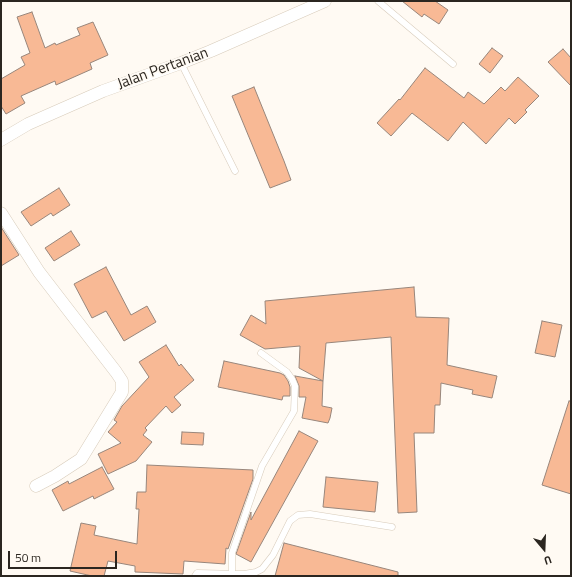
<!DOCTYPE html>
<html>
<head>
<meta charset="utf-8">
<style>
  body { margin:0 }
  #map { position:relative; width:572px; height:577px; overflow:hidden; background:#fffaf3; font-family:"Titillium Web",sans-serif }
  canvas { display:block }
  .frame { position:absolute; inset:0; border:2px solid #2b2620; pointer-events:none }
  .north { position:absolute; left:524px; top:529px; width:40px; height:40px; -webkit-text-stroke:3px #fffaf3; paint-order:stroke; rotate:161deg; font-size:11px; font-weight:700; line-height:16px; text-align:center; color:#2b2620 }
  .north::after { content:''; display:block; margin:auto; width:14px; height:18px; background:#2b2620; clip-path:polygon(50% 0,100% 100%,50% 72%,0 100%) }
  .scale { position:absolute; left:8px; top:551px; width:109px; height:18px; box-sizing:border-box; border:2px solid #2b2620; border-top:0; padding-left:5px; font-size:12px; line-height:14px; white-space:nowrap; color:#2b2620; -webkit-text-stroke:3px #fffaf3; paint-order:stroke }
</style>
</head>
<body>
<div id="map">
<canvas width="572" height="577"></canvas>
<div class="frame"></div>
<div class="north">U</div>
<div class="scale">50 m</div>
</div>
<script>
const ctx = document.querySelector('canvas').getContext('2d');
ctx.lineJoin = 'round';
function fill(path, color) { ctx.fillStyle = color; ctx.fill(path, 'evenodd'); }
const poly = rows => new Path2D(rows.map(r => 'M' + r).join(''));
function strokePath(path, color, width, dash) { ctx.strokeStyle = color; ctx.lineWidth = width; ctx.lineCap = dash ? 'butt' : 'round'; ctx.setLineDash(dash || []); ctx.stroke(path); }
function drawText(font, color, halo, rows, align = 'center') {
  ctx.font = font + ' "Titillium Web",sans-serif'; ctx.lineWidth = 3; ctx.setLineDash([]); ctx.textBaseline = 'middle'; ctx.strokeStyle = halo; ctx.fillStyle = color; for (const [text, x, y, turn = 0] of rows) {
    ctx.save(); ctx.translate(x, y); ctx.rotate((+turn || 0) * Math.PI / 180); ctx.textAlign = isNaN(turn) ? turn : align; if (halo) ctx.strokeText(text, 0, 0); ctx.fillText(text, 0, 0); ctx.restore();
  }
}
const building = poly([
  [402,1,435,1,448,10,439,24,424,14,422,17,402,1],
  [32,12,45,48,55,43,56,45,80,35,77,28,93,22,108,55,90,63,92,69,56,85,55,81,21,96,25,103,6,114,1,106,1,79,25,65,21,57,30,53,17,17,32,12],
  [492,48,503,56,490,73,479,64,492,48],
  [563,49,571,58,571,86,548,62,563,49],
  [425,68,464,98,468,92,484,104,501,87,505,91,518,77,539,96,525,110,527,112,515,124,509,118,486,144,463,122,448,141,412,113,391,136,377,123,399,99,400,100,425,68],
  [254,87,284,161,291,180,270,188,232,96,254,87],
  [59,188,70,205,53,216,51,213,31,226,21,212,59,188],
  [1,227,19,255,1,266,1,227],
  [71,231,80,245,54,261,45,248,71,231],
  [106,267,131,315,147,306,156,322,124,341,106,311,92,318,74,284,106,267],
  [414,287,416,317,449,318,447,365,497,376,492,398,472,394,473,390,441,383,440,405,435,405,434,433,414,433,417,512,398,513,391,337,326,343,323,381,299,368,300,346,265,349,240,335,251,315,266,324,265,301,414,287],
  [542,321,562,325,555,357,535,353,542,321],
  [166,345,179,366,181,364,194,380,174,397,181,405,172,413,166,406,145,428,147,430,143,435,152,442,136,461,108,474,98,454,121,443,108,432,117,422,114,420,122,406,149,377,139,362,166,345],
  [224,361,280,373,284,375,288,381,290,387,290,396,283,396,282,400,218,387,224,361],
  [295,376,323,381,322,406,332,408,330,418,328,423,302,418,306,397,299,397,299,386,295,376],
  [569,401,571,401,571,494,542,485,569,401],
  [299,431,318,441,251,562,236,554,251,512,251,520,299,431],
  [182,432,204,433,203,445,181,444,182,432],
  [147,465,253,470,253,479,228,549,226,548,225,564,184,561,183,574,135,572,135,566,108,561,104,576,92,576,70,571,81,523,96,526,94,535,137,544,139,509,136,509,137,492,146,492,147,465],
  [102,467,114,489,94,499,93,496,63,511,52,490,68,481,69,484,102,467],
  [326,477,378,482,375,512,323,507,326,477],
  [284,543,398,572,398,576,275,576,284,543]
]);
fill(building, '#f8b995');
strokePath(building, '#98867b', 1);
const lane = poly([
  [378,1,453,64],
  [181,63,235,171],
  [232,574,232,553,262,466,294,411,295,386,292,379,287,372,261,353],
  [195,576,197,573,244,574,256,572,262,569,273,555,290,521,298,515,310,514,392,527]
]);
const street = poly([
  [1,140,28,124,103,91,181,63,211,51,325,1],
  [1,213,39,272,116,372,122,381,122,392,81,459,55,476,36,486]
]);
strokePath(lane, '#d7cbba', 7);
strokePath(street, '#d7cbba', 13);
strokePath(lane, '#fff', 6);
strokePath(street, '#fff', 12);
drawText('15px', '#2b2620', '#fffaf3', [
  ["Jalan Pertanian",163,69,-20]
]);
</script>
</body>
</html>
